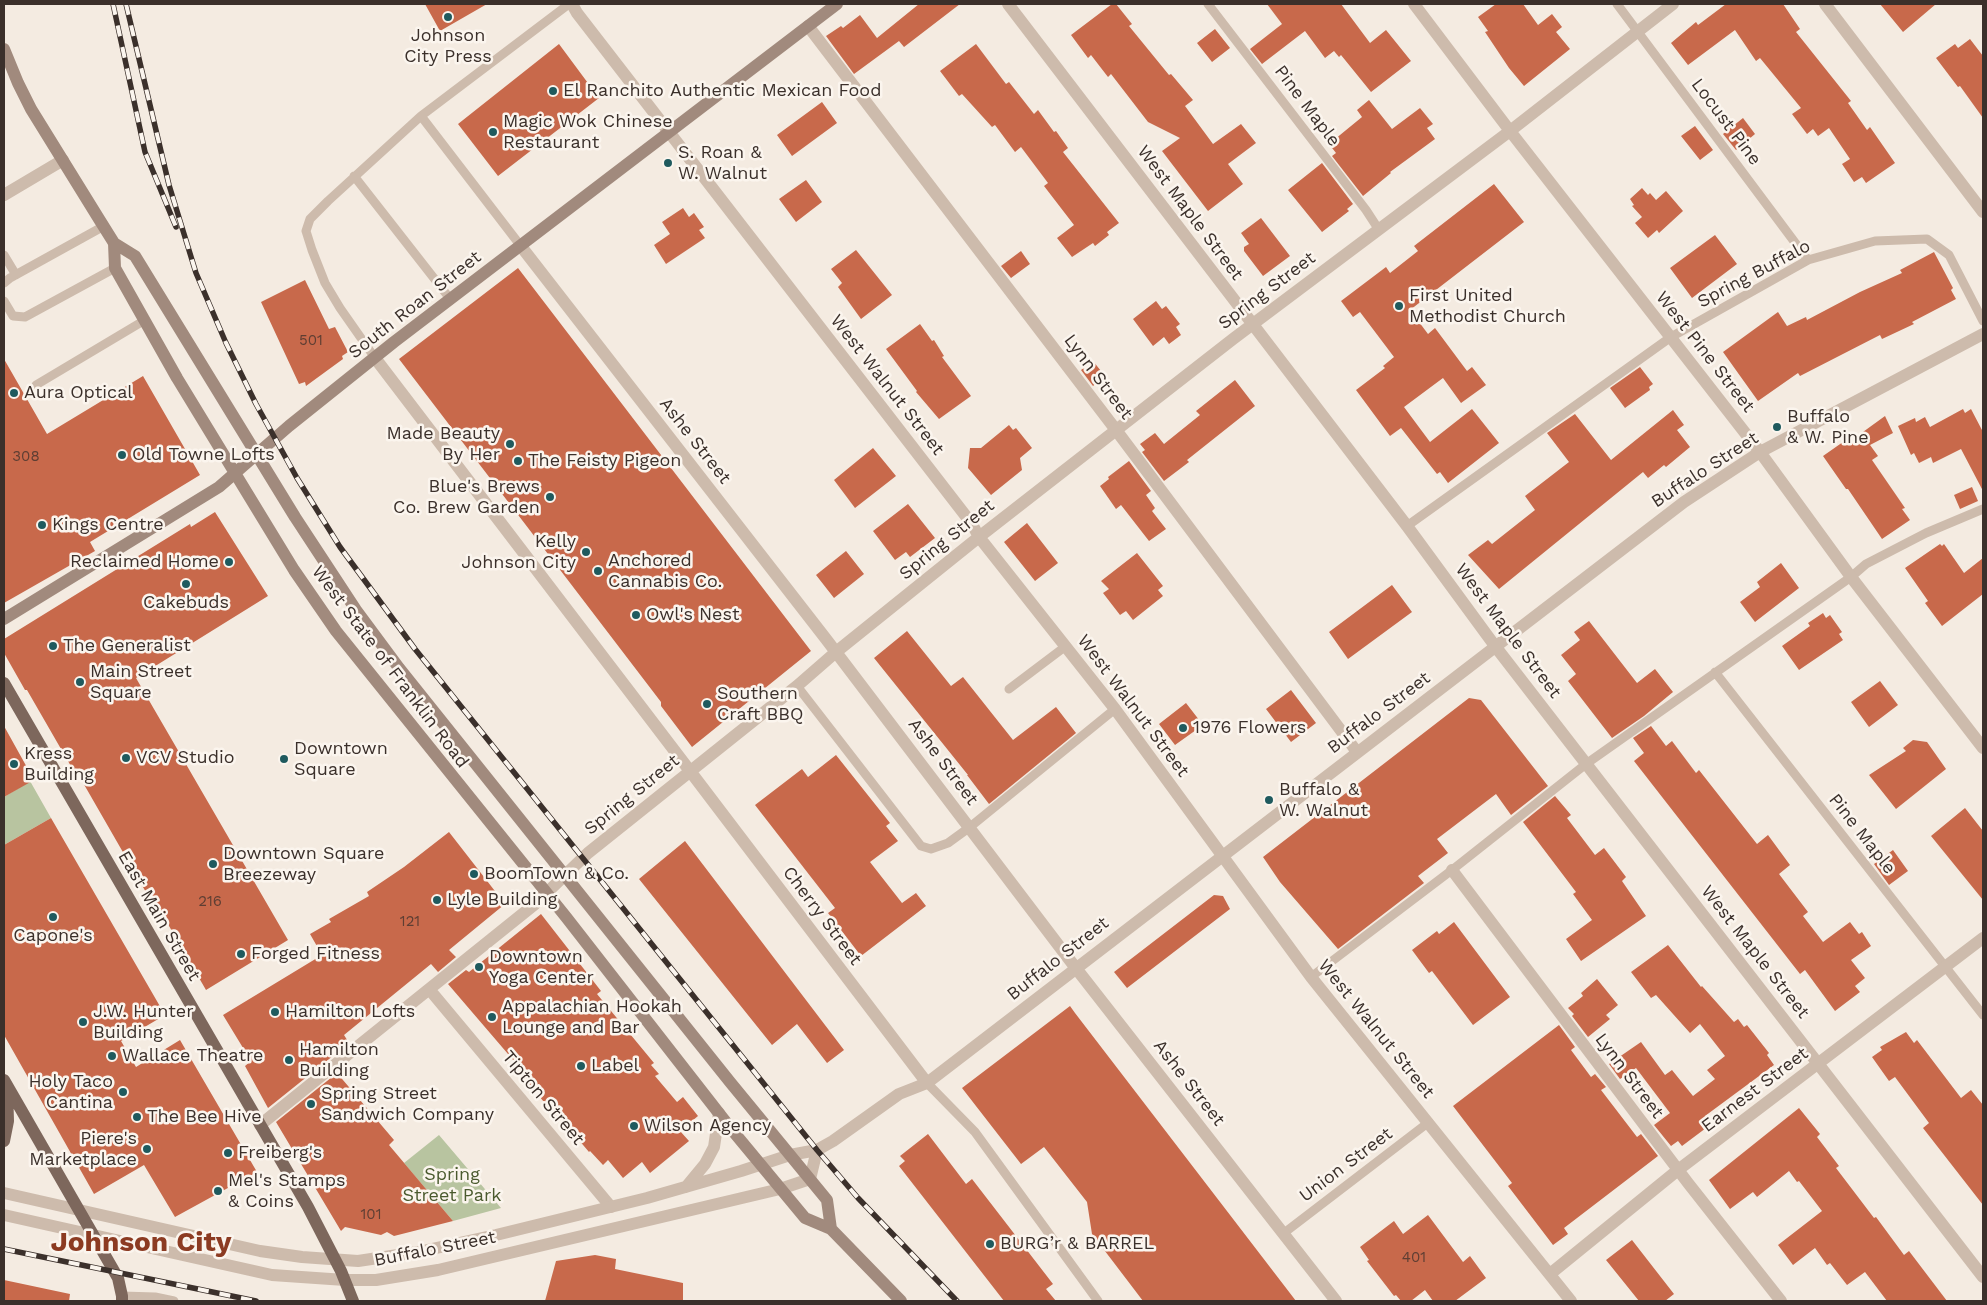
<!DOCTYPE html>
<html>
<head>
<meta charset="utf-8">
<style>
  body { margin:0 }
  #map { position:relative; width:1987px; height:1305px; overflow:hidden; background:#f4ebe1; font-family:"Work Sans",sans-serif }
  canvas { display:block }
  .frame { position:absolute; inset:0; border:5px solid #3b302b; pointer-events:none }
</style>
</head>
<body>
<div id="map">
<canvas width="1987" height="1305"></canvas>
<div class="frame"></div>
</div>
<script>
const ctx = document.querySelector('canvas').getContext('2d');
ctx.lineJoin = 'round';
function fill(path, color) { ctx.fillStyle = color; ctx.fill(path, 'evenodd'); }
const poly = rows => new Path2D(rows.map(r => 'M' + r).join(''));
function strokePath(path, color, width, dash) { ctx.strokeStyle = color; ctx.lineWidth = width; ctx.lineCap = dash ? 'butt' : 'round'; ctx.setLineDash(dash || []); ctx.stroke(path); }
function drawText(font, color, halo, rows, align = 'center') {
  ctx.font = font + ' "Work Sans",sans-serif'; ctx.lineWidth = 5; ctx.setLineDash([]); ctx.textBaseline = 'middle'; ctx.strokeStyle = halo; ctx.fillStyle = color; for (const [text, x, y, turn = 0] of rows) {
    ctx.save(); ctx.translate(x, y); ctx.rotate((+turn || 0) * Math.PI / 180); ctx.textAlign = isNaN(turn) ? turn : align; if (halo) ctx.strokeText(text, 0, 0); ctx.fillText(text, 0, 0); ctx.restore();
  }
}
fill(poly([
  [30,781,51,818,4,845,4,797],
  [439,1135,501,1208,453,1221,404,1163]
]), '#b8c4a0');
fill(poly([
  [425,4,487,4,440,31],
  [919,4,960,4,904,47,899,41,854,74,826,36,841,26,843,28,860,15,877,38],
  [1112,4,1116,4,1132,24,1129,26,1169,75,1171,74,1193,100,1185,106,1213,144,1241,124,1256,143,1228,164,1243,184,1208,211,1162,151,1180,138,1148,122,1111,74,1108,77,1091,55,1088,58,1071,35],
  [1267,4,1341,4,1370,43,1386,30,1411,61,1371,92,1341,55,1339,57,1334,51,1325,58,1305,31,1262,64,1250,49,1282,24],
  [1496,4,1523,4,1538,25,1552,14,1562,27,1556,32,1570,49,1524,86,1509,68,1485,32,1488,31,1478,17],
  [1726,4,1783,4,1800,29,1796,32,1851,101,1848,103,1867,130,1870,127,1895,163,1866,183,1862,177,1854,182,1842,164,1850,159,1829,128,1818,136,1813,129,1807,134,1792,114,1801,108,1760,58,1756,61,1735,30,1688,65,1671,43,1696,22,1698,25],
  [1880,4,1936,4,1903,32],
  [1215,29,1230,48,1212,62,1197,43],
  [1970,39,1983,56,1983,118,1960,86,1958,87,1936,58,1955,44,1958,48],
  [559,44,599,98,498,176,458,124],
  [976,44,1006,84,1009,82,1034,114,1038,110,1054,132,1056,131,1068,148,1063,152,1119,223,1107,232,1109,235,1095,246,1093,243,1072,257,1057,238,1074,225,1044,186,1048,183,1021,147,1015,152,995,125,992,127,962,94,959,96,940,71],
  [1369,100,1392,129,1420,108,1433,124,1427,128,1435,139,1390,172,1391,173,1363,196,1332,156,1336,153,1329,144,1362,117,1357,110],
  [822,102,837,123,792,156,777,135],
  [1743,118,1755,134,1736,150,1723,134],
  [1695,126,1713,150,1700,160,1681,136],
  [1322,163,1353,204,1347,209,1349,211,1322,232,1288,190],
  [806,180,822,202,796,222,779,199],
  [1494,184,1524,222,1410,310,1428,334,1435,328,1467,371,1472,367,1486,385,1461,403,1443,378,1404,407,1430,442,1472,409,1499,443,1448,483,1440,472,1437,474,1401,428,1390,436,1356,390,1385,368,1383,366,1394,357,1360,312,1353,317,1341,301,1386,267,1390,273,1418,251,1414,246],
  [1642,188,1648,195,1650,193,1656,200,1666,191,1683,211,1659,233,1657,230,1648,238,1635,223,1642,217,1632,206,1634,205,1630,199],
  [683,208,689,217,694,213,704,227,699,230,705,238,666,264,654,245,670,234,662,222],
  [1261,218,1290,256,1263,276,1244,251,1244,247,1249,244,1241,233],
  [1715,235,1737,264,1692,298,1670,268],
  [856,250,892,295,861,319,838,287,842,283,831,269],
  [1021,251,1030,264,1011,278,1001,266],
  [1934,252,1953,288,1951,290,1956,299,1912,322,1914,324,1882,339,1880,335,1800,376,1798,373,1758,401,1723,352,1778,312,1787,326,1806,317,1807,320,1860,292,1902,273,1900,270],
  [518,268,811,651,692,747,661,706,661,702,399,359],
  [305,280,329,329,335,327,348,352,342,356,343,359,306,386,305,382,299,384,261,302],
  [1156,301,1162,309,1166,306,1180,324,1176,327,1181,335,1169,344,1164,337,1153,346,1133,319],
  [920,324,932,341,934,340,944,356,942,357,971,396,939,419,916,392,917,391,886,349],
  [4,359,47,434,143,376,200,475,90,542,95,551,4,603],
  [1093,361,1105,376,1093,386,1081,370],
  [1640,367,1653,384,1649,387,1650,390,1625,408,1610,388],
  [1235,380,1255,406,1187,460,1189,462,1164,481,1142,452,1145,450,1140,444,1155,433,1164,444,1200,415,1196,411],
  [1963,409,1965,413,1971,409,1983,432,1983,491,1961,449,1933,463,1931,457,1919,463,1914,453,1911,455,1898,426,1915,418,1916,422,1925,417,1930,427],
  [1673,410,1684,425,1677,430,1690,447,1666,467,1664,465,1648,478,1643,472,1499,589,1468,555,1488,540,1492,544,1535,510,1525,496,1569,462,1547,433,1575,414,1611,460],
  [1885,416,1893,433,1870,445,1878,456,1872,460,1905,508,1902,509,1910,520,1882,539,1848,489,1846,489,1823,456,1843,442,1845,445],
  [1009,425,1013,430,1016,428,1032,448,1020,458,1022,470,991,495,968,468,970,448,981,448],
  [873,448,896,476,855,508,834,480],
  [1129,461,1151,491,1146,495,1155,508,1152,511,1166,529,1149,541,1121,505,1116,509,1100,486,1109,479,1108,477],
  [1972,487,1978,501,1960,509,1954,495],
  [908,504,935,538,910,557,906,552,895,560,873,531],
  [215,512,268,596,136,678,288,940,206,990,150,893,147,894,78,774,76,775,27,690,25,690,4,653,4,639,190,524,191,527],
  [1027,523,1058,563,1035,581,1004,542],
  [1940,544,1942,546,1944,544,1964,573,1983,558,1983,594,1942,626,1925,603,1928,601,1905,568],
  [846,551,864,574,834,598,816,575],
  [1137,553,1163,586,1158,590,1163,596,1133,620,1126,611,1120,615,1103,593,1109,589,1101,581],
  [1781,563,1799,588,1755,622,1740,602,1760,587,1757,582],
  [1392,585,1412,612,1348,659,1329,632],
  [1823,613,1826,618,1830,615,1842,632,1839,634,1843,640,1799,670,1782,646,1810,626,1808,623],
  [1589,621,1637,683,1655,669,1673,692,1644,716,1612,738,1568,681,1576,674,1561,655,1580,640,1574,632],
  [907,631,951,686,963,677,1013,740,1056,707,1076,733,989,804,967,775,968,775,874,658],
  [1880,681,1898,705,1869,727,1851,702],
  [1291,690,1316,723,1291,742,1266,709],
  [1469,698,1481,700,1548,786,1511,815,1496,794,1437,839,1448,853,1418,876,1424,883,1338,949,1280,882,1263,857],
  [1186,703,1203,725,1175,745,1159,724],
  [4,726,34,780,4,797],
  [1651,726,1666,746,1672,741,1696,773,1699,770,1757,844,1768,835,1790,865,1779,874,1808,912,1803,916,1823,942,1850,922,1859,934,1862,932,1871,946,1851,960,1865,978,1855,986,1860,992,1835,1011,1805,970,1800,974,1634,761,1644,753,1633,738],
  [1913,740,1927,742,1946,769,1896,809,1869,775,1906,751,1903,748],
  [836,755,890,823,886,826,898,841,870,862,902,903,916,893,926,906,861,956,828,913,835,908,755,805,802,769,808,777],
  [1555,796,1571,815,1567,818,1595,855,1604,848,1626,877,1622,881,1646,916,1581,961,1566,939,1592,920,1573,894,1576,892,1523,822],
  [1965,808,1983,831,1983,900,1931,836],
  [51,818,165,1015,121,1041,136,1067,180,1040,257,1172,175,1217,144,1165,94,1194,4,1035,4,845],
  [449,832,505,904,449,950,456,957,438,972,431,964,344,1035,349,1043,268,1108,245,1066,251,1061,223,1015,322,955,310,934,331,922,329,919,369,896,367,892,404,867],
  [685,841,844,1050,827,1063,797,1024,772,1045,639,879],
  [1893,850,1908,871,1889,885,1874,864],
  [1214,895,1223,896,1230,909,1127,988,1114,972],
  [541,914,601,991,597,994,654,1063,651,1065,659,1074,655,1076,677,1102,683,1097,698,1116,680,1131,689,1141,650,1173,642,1162,623,1178,608,1160,603,1165,590,1151,589,1152,561,1119,560,1121,523,1077,526,1075,448,984,466,970,469,972],
  [1454,922,1510,997,1473,1025,1432,971,1429,973,1412,950,1437,931,1439,934],
  [1668,945,1701,987,1702,986,1734,1022,1738,1019,1744,1027,1747,1025,1769,1053,1767,1055,1774,1065,1705,1116,1707,1119,1702,1123,1706,1128,1682,1146,1678,1141,1671,1146,1654,1125,1670,1113,1636,1068,1620,1079,1609,1064,1641,1042,1665,1075,1672,1070,1693,1096,1715,1079,1707,1070,1725,1056,1700,1024,1690,1033,1656,995,1651,998,1631,972],
  [1597,979,1618,1005,1606,1015,1610,1019,1588,1037,1572,1016,1574,1014,1568,1008,1583,996,1581,993],
  [1070,1006,1075,1013,1296,1301,1143,1301,1092,1234,1087,1202,1044,1147,1021,1164,962,1088],
  [1559,1025,1575,1047,1571,1050,1591,1077,1595,1074,1606,1087,1601,1090,1637,1137,1641,1134,1658,1156,1564,1228,1568,1234,1553,1245,1508,1186,1512,1183,1453,1106],
  [1906,1032,1914,1043,1917,1040,1961,1098,1971,1090,1983,1105,1983,1205,1923,1128,1929,1123,1895,1077,1889,1081,1872,1057,1882,1050,1880,1047],
  [337,1073,394,1140,389,1145,453,1221,394,1236,387,1232,381,1235,345,1227,341,1231,276,1122],
  [1799,1108,1820,1134,1817,1137,1839,1166,1836,1168,1874,1218,1876,1217,1904,1255,1909,1251,1947,1301,1887,1301,1865,1272,1847,1285,1830,1263,1827,1265,1815,1248,1793,1265,1778,1245,1822,1211,1799,1181,1797,1182,1789,1171,1757,1197,1753,1192,1730,1209,1709,1180],
  [928,1134,966,1184,972,1179,1053,1284,1046,1289,1056,1301,1004,1301,899,1166,905,1161,900,1156],
  [1428,1215,1463,1262,1470,1256,1486,1278,1455,1301,1433,1301,1425,1290,1411,1301,1401,1301,1396,1295,1394,1296,1367,1261,1369,1260,1360,1247,1394,1221,1403,1234],
  [1632,1240,1674,1294,1665,1301,1639,1301,1606,1260],
  [595,1255,616,1259,615,1269,683,1283,683,1301,545,1301,556,1261],
  [4,1280,70,1294,69,1301,4,1301]
]), '#c8694b');
strokePath(poly([
  [1208,4,1366,210,1379,230],
  [1617,4,1808,260],
  [421,116,520,245],
  [354,176,451,300],
  [4,255,16,275],
  [4,283,10,278,104,226],
  [4,301,13,316,25,317,115,268],
  [375,358,340,308,325,283,312,250,306,231,310,219,328,201,421,116,569,4],
  [36,385,145,320],
  [1407,526,1671,337,1808,260,1875,241,1927,239,1949,255,1983,321],
  [1715,672,1983,1015],
  [797,686,921,846,931,849,948,843,970,827,1115,709],
  [1009,689,1066,646],
  [1311,977,1452,870,1586,764,1851,577,1866,564,1926,533,1983,509],
  [927,1083,975,1132,1098,1301],
  [1284,1233,1429,1122],
  [122,1296,155,1297,174,1301]
]), '#cdbbac', 9);
strokePath(poly([
  [375,358,690,771]
]), '#cdbbac', 12);
strokePath(poly([
  [572,4,577,13,972,524,979,537,1115,709,1311,977,1571,1301],
  [1008,4,1407,526,1495,646,1983,1277],
  [1414,4,1510,131,1760,452,1851,577,1983,748],
  [1825,4,1983,212],
  [808,26,1116,430,1357,752],
  [4,195,63,160],
  [520,245,826,639,1075,967,1336,1301],
  [690,771,927,1083],
  [1452,870,1688,1183,1781,1301],
  [429,989,611,1207],
  [260,1125,535,904,588,853,797,686,836,652,979,537,1233,339,1510,131,1673,4],
  [817,1150,833,1141,899,1094,927,1083,1684,502,1760,452,1983,334],
  [1550,1274,1678,1170,1983,938]
]), '#cdbbac', 12);
strokePath(poly([
  [686,1187,705,1164,714,1147,719,1113],
  [4,1193,260,1251,302,1257,358,1261,418,1252,496,1235,647,1198,741,1171,790,1155,817,1150,810,1179,780,1189,438,1270,376,1280,345,1280,272,1275,4,1215]
]), '#cdbbac', 12);
strokePath(poly([
  [4,49,18,83,31,109,99,219,114,243,135,256,295,517,356,610,399,668,730,1082,827,1200,831,1229],
  [114,243,115,268,177,378,294,570,336,631,566,917,732,1130,805,1218,831,1229,901,1301],
  [4,619,219,487,289,426,394,342,837,4]
]), '#a18a7d', 12);
strokePath(poly([
  [4,683,308,1207,341,1271,353,1301],
  [4,1080,118,1278,122,1296,122,1301],
  [4,1141,8,1121,7,1089]
]), '#7d675c', 12);
const rail = poly([
  [113,4,145,152,176,227],
  [126,4,169,185,196,273,226,343,256,404,297,478,340,547,415,649,817,1150,858,1198,957,1301],
  [4,1249,256,1301]
]);
strokePath(rail, '#3b302b', 5.5);
strokePath(rail, '#fbf5ee', 4, [11]);
for (const [x, y, r, color] of [
  [448,17,5,"#1f5a5e"],
  [553,91,5,"#1f5a5e"],
  [493,132,5,"#1f5a5e"],
  [668,163,5,"#1f5a5e"],
  [1399,306,5,"#1f5a5e"],
  [14,393,5,"#1f5a5e"],
  [1777,427,5,"#1f5a5e"],
  [510,444,5,"#1f5a5e"],
  [122,455,5,"#1f5a5e"],
  [518,461,5,"#1f5a5e"],
  [550,497,5,"#1f5a5e"],
  [42,525,5,"#1f5a5e"],
  [586,552,5,"#1f5a5e"],
  [229,562,5,"#1f5a5e"],
  [598,571,5,"#1f5a5e"],
  [186,584,5,"#1f5a5e"],
  [636,615,5,"#1f5a5e"],
  [53,646,5,"#1f5a5e"],
  [80,682,5,"#1f5a5e"],
  [707,704,5,"#1f5a5e"],
  [1183,728,5,"#1f5a5e"],
  [126,758,5,"#1f5a5e"],
  [284,759,5,"#1f5a5e"],
  [14,764,5,"#1f5a5e"],
  [1269,800,5,"#1f5a5e"],
  [213,864,5,"#1f5a5e"],
  [474,874,5,"#1f5a5e"],
  [437,900,5,"#1f5a5e"],
  [53,917,5,"#1f5a5e"],
  [241,954,5,"#1f5a5e"],
  [479,967,5,"#1f5a5e"],
  [275,1012,5,"#1f5a5e"],
  [492,1017,5,"#1f5a5e"],
  [83,1022,5,"#1f5a5e"],
  [112,1056,5,"#1f5a5e"],
  [289,1060,5,"#1f5a5e"],
  [581,1066,5,"#1f5a5e"],
  [123,1092,5,"#1f5a5e"],
  [311,1104,5,"#1f5a5e"],
  [137,1117,5,"#1f5a5e"],
  [634,1126,5,"#1f5a5e"],
  [147,1149,5,"#1f5a5e"],
  [228,1153,5,"#1f5a5e"],
  [218,1191,5,"#1f5a5e"],
  [990,1244,5,"#1f5a5e"]
]) { const dot = new Path2D(); dot.arc(x, y, r, 0, 2 * Math.PI); ctx.fillStyle = color; ctx.fill(dot); strokePath(dot, '#fbf5ee', 2); }
drawText('15px', '#5e3e33', null, [
  ["501",311,341],
  ["308",26,457],
  ["216",210,902],
  ["121",410,922],
  ["101",371,1215],
  ["401",1414,1258]
]);
drawText('18px', '#3b302b', '#fbf5ee', [
  ["Johnson",448,36,"center"],
  ["City Press",448,57,"center"],
  ["El Ranchito Authentic Mexican Food",563,91],
  ["Magic Wok Chinese",503,122],
  ["Restaurant",503,143],
  ["S. Roan &",678,153],
  ["W. Walnut",678,174],
  ["First United",1409,296],
  ["Methodist Church",1409,317],
  ["Aura Optical",24,393],
  ["Buffalo",1787,417],
  ["& W. Pine",1787,438],
  ["Made Beauty",500,434,"right"],
  ["By Her",500,455,"right"],
  ["Old Towne Lofts",132,455],
  ["The Feisty Pigeon",528,461],
  ["Blue's Brews",540,487,"right"],
  ["Co. Brew Garden",540,508,"right"],
  ["Kings Centre",52,525],
  ["Kelly",576,542,"right"],
  ["Johnson City",576,563,"right"],
  ["Anchored",608,561],
  ["Cannabis Co.",608,582],
  ["Reclaimed Home",219,562,"right"],
  ["Cakebuds",186,603,"center"],
  ["Owl's Nest",646,615],
  ["The Generalist",63,646],
  ["Main Street",90,672],
  ["Square",90,693],
  ["Southern",717,694],
  ["Craft BBQ",717,715],
  ["1976 Flowers",1193,728],
  ["Downtown",294,749],
  ["Square",294,770],
  ["Kress",24,754],
  ["Building",24,775],
  ["VCV Studio",136,758],
  ["Buffalo &",1279,790],
  ["W. Walnut",1279,811],
  ["Downtown Square",223,854],
  ["Breezeway",223,875],
  ["BoomTown & Co.",484,874],
  ["Lyle Building",447,900],
  ["Capone's",53,936,"center"],
  ["Forged Fitness",251,954],
  ["Downtown",489,957],
  ["Yoga Center",489,978],
  ["Appalachian Hookah",502,1007],
  ["Lounge and Bar",502,1028],
  ["J.W. Hunter",93,1012],
  ["Building",93,1033],
  ["Hamilton Lofts",285,1012],
  ["Hamilton",299,1050],
  ["Building",299,1071],
  ["Wallace Theatre",122,1056],
  ["Label",591,1066],
  ["Holy Taco",113,1082,"right"],
  ["Cantina",113,1103,"right"],
  ["Spring Street",321,1094],
  ["Sandwich Company",321,1115],
  ["The Bee Hive",147,1117],
  ["Wilson Agency",644,1126],
  ["Piere's",137,1139,"right"],
  ["Marketplace",137,1160,"right"],
  ["Freiberg's",238,1153],
  ["Mel's Stamps",228,1181],
  ["& Coins",228,1202],
  ["BURG’r & BARREL",1000,1244]
], 'left');
drawText('18px', '#3b302b', '#fbf5ee', [
  ["Pine Maple",1307,106,53],
  ["Locust Pine",1726,122,53],
  ["West Maple Street",1190,213,53],
  ["Spring Buffalo",1754,274,-28],
  ["Spring Street",1267,291,-37],
  ["South Roan Street",415,305,-38],
  ["West Pine Street",1705,352,52],
  ["Lynn Street",1098,377,53],
  ["West Walnut Street",887,385,52],
  ["Ashe Street",695,441,52],
  ["Buffalo Street",1705,470,-33],
  ["Spring Street",947,540,-39],
  ["West Maple Street",1508,631,53],
  ["West State of Franklin Road",390,667,53],
  ["West Walnut Street",1133,706,53],
  ["Buffalo Street",1379,713,-37],
  ["Ashe Street",943,762,53],
  ["Spring Street",632,795,-39],
  ["Pine Maple",1862,834,52],
  ["East Main Street",159,916,60],
  ["Cherry Street",822,916,53],
  ["West Maple Street",1755,952,52],
  ["Buffalo Street",1058,959,-38],
  ["West Walnut Street",1376,1029,51],
  ["Lynn Street",1629,1076,53],
  ["Ashe Street",1189,1083,52],
  ["Earnest Street",1755,1090,-37],
  ["Tipton Street",543,1098,50],
  ["Union Street",1346,1165,-37],
  ["Buffalo Street",435,1249,-11]
]);
drawText('18px', '#4a5a2e', '#fbf5ee', [
  ["Spring",452,1175],
  ["Street Park",452,1196]
]);
drawText('bold 28px', '#8c3b22', '#fbf5ee', [
  ["Johnson City",141,1243]
]);
</script>
</body>
</html>
